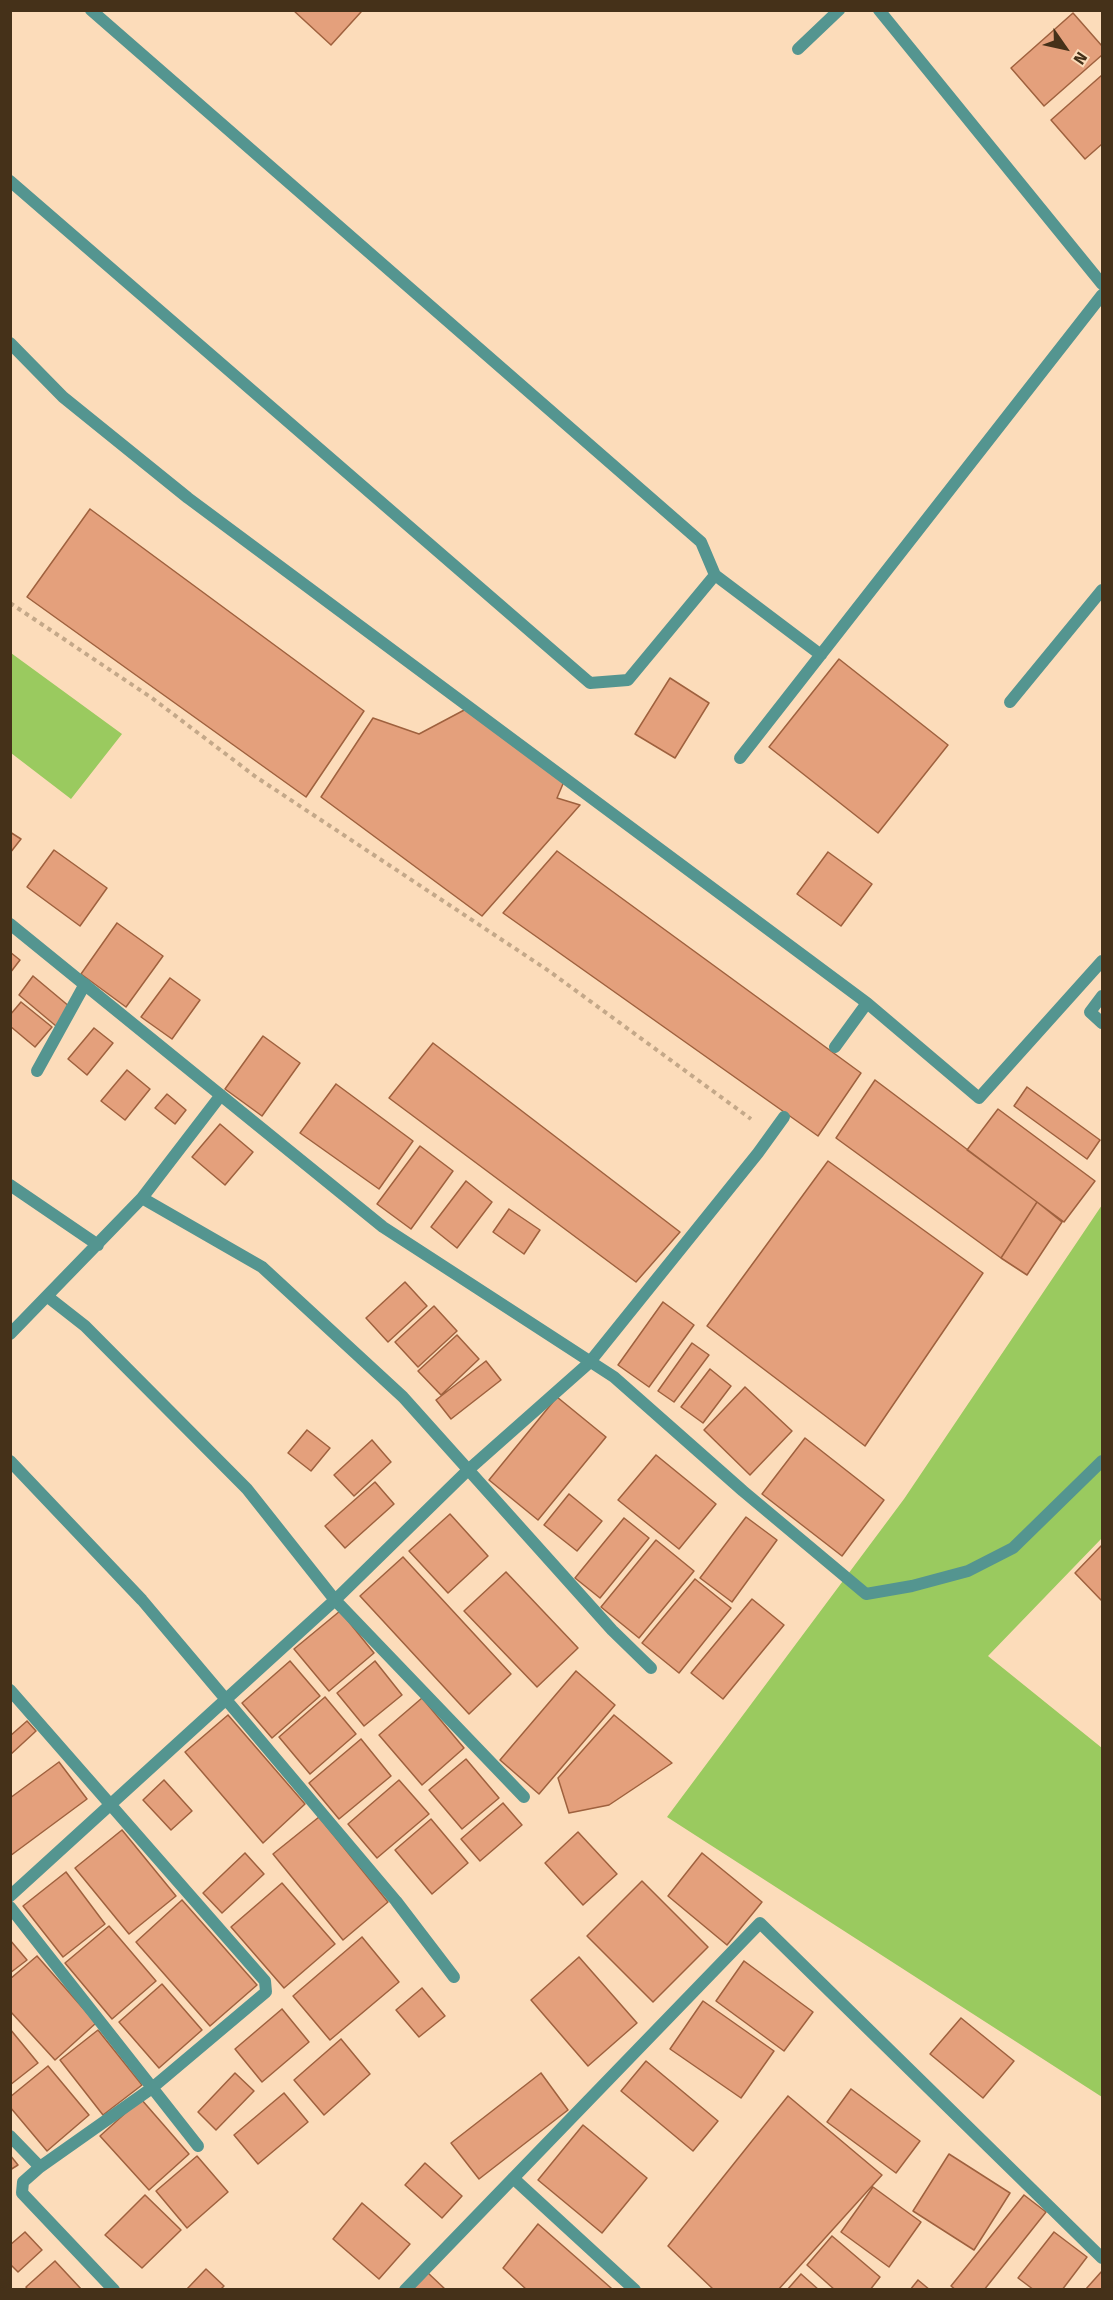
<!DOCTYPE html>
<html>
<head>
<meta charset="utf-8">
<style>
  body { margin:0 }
  #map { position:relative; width:1113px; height:2300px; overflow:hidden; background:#fcdcba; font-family:"Fira Sans",sans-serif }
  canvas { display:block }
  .frame { position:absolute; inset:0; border:12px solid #453119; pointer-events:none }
  .north { position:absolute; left:1035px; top:18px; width:60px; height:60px; -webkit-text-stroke:4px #fcdcba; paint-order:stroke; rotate:124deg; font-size:16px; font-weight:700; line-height:24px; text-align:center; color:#453119 }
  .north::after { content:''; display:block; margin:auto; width:21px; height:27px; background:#453119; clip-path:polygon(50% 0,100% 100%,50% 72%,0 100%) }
</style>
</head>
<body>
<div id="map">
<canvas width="1113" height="2300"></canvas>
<div class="frame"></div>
<div class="north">N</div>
</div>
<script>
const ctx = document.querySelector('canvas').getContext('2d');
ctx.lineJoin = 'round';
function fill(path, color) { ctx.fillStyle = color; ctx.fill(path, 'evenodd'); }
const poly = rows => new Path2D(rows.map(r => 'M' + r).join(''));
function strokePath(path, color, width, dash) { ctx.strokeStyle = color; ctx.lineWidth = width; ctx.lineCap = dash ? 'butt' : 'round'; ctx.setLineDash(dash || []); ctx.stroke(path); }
fill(poly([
  [11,653,122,734,71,799,11,753],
  [1102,1205,1102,1538,988,1656,1102,1748,1102,2097,667,1817,904,1499]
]), '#9aca5f');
const building = poly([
  [293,10,360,10,361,12,331,45,293,10],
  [1073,13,1102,46,1102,55,1044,106,1011,68,1073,13],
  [1102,75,1102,144,1085,159,1051,120,1102,75],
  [90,509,364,711,306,797,27,597,90,509],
  [839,659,948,745,878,833,769,747,839,659],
  [670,678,709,703,675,758,635,734,670,678],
  [468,708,565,779,557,798,580,805,482,916,321,797,373,718,419,734,468,708],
  [10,832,21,839,10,853,10,832],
  [54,850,107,888,80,926,27,887,54,850],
  [557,851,861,1073,818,1136,503,913,557,851],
  [828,852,872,884,841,926,797,894,828,852],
  [117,923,163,956,126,1007,81,974,117,923],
  [10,952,20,960,10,973,10,952],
  [33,976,70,1007,56,1026,19,995,33,976],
  [170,978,200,1000,172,1039,141,1017,170,978],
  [21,1002,52,1027,35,1047,10,1026,10,1015,21,1002],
  [94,1028,113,1043,87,1075,68,1059,94,1028],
  [263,1036,300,1063,262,1116,225,1089,263,1036],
  [433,1043,680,1232,636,1282,389,1098,433,1043],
  [127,1070,150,1089,125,1120,101,1101,127,1070],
  [875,1080,1037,1202,1001,1258,836,1138,875,1080],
  [336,1084,413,1141,379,1189,300,1133,336,1084],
  [1027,1087,1100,1140,1087,1159,1014,1106,1027,1087],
  [167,1094,186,1110,175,1124,155,1108,167,1094],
  [998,1109,1095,1181,1064,1222,967,1150,998,1109],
  [220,1124,253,1152,225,1185,192,1157,220,1124],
  [420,1146,453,1171,411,1229,377,1204,420,1146],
  [828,1161,983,1273,865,1446,707,1326,828,1161],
  [466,1181,492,1202,457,1248,431,1227,466,1181],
  [1037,1202,1062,1222,1027,1275,1001,1258,1037,1202],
  [509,1209,540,1230,524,1254,493,1232,509,1209],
  [405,1282,427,1306,388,1342,366,1318,405,1282],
  [663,1302,694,1325,649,1387,618,1365,663,1302],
  [434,1306,457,1331,418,1367,395,1342,434,1306],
  [457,1335,479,1359,441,1395,418,1371,457,1335],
  [692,1343,709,1355,674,1402,658,1391,692,1343],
  [486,1361,501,1380,451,1419,436,1400,486,1361],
  [710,1369,731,1386,703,1423,681,1407,710,1369],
  [745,1387,792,1431,750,1475,704,1430,745,1387],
  [557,1397,606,1437,538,1520,489,1480,557,1397],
  [307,1430,330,1448,311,1471,288,1453,307,1430],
  [805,1438,884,1500,842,1556,762,1494,805,1438],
  [372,1440,391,1462,354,1496,334,1475,372,1440],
  [656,1455,716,1504,679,1549,618,1500,656,1455],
  [375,1482,394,1504,345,1548,325,1526,375,1482],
  [569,1494,602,1521,577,1551,544,1525,569,1494],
  [450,1514,488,1556,448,1593,409,1551,450,1514],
  [746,1517,777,1540,732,1602,700,1578,746,1517],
  [624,1518,649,1538,600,1598,575,1578,624,1518],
  [656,1540,694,1571,639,1638,601,1607,656,1540],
  [1102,1545,1102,1601,1075,1573,1102,1545],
  [403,1557,511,1674,469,1714,360,1596,403,1557],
  [506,1572,578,1648,537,1687,464,1611,506,1572],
  [695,1579,731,1608,679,1673,642,1643,695,1579],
  [752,1599,784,1625,723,1699,691,1673,752,1599],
  [340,1611,374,1653,329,1691,294,1649,340,1611],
  [290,1661,320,1696,272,1738,242,1703,290,1661],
  [375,1661,402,1695,364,1726,337,1693,375,1661],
  [576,1671,615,1705,539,1794,500,1760,576,1671],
  [325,1697,356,1734,310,1774,279,1737,325,1697],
  [422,1698,464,1748,422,1785,379,1735,422,1698],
  [228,1715,305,1804,263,1843,185,1752,228,1715],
  [614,1715,672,1763,609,1805,569,1813,558,1778,614,1715],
  [27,1721,36,1731,10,1755,10,1736,27,1721],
  [361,1739,391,1776,339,1819,309,1783,361,1739],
  [466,1759,499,1798,462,1829,429,1790,466,1759],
  [59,1762,87,1799,10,1856,10,1798,59,1762],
  [164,1780,192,1811,171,1830,143,1800,164,1780],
  [399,1780,429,1814,377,1858,348,1824,399,1780],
  [503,1803,522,1825,480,1861,461,1839,503,1803],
  [319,1817,388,1902,343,1940,273,1854,319,1817],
  [431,1819,468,1863,432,1894,395,1850,431,1819],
  [122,1830,176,1896,129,1934,75,1868,122,1830],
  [578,1832,617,1874,583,1905,545,1863,578,1832],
  [245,1853,264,1874,222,1913,203,1893,245,1853],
  [702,1853,762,1902,727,1945,668,1896,702,1853],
  [66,1872,105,1924,63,1957,23,1906,66,1872],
  [642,1881,708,1947,653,2002,587,1936,642,1881],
  [282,1883,335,1944,284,1988,231,1927,282,1883],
  [182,1900,257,1985,210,2026,136,1942,182,1900],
  [109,1926,156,1981,112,2019,65,1963,109,1926],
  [362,1937,399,1982,330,2040,293,1996,362,1937],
  [10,1940,27,1960,10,1973,10,1940],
  [37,1956,96,2023,55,2060,10,2011,10,1979,37,1956],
  [579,1957,637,2023,588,2066,531,2000,579,1957],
  [744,1961,813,2012,784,2051,716,2001,744,1961],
  [162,1984,202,2030,159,2068,119,2022,162,1984],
  [422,1988,445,2016,419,2037,396,2010,422,1988],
  [703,2001,774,2051,741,2098,670,2049,703,2001],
  [282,2009,309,2042,262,2082,235,2049,282,2009],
  [961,2018,1014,2061,983,2098,930,2054,961,2018],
  [10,2029,38,2063,10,2085,10,2029],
  [98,2030,142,2085,103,2115,60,2060,98,2030],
  [341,2039,370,2074,324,2115,294,2080,341,2039],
  [646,2061,718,2121,693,2151,621,2091,646,2061],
  [48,2066,89,2115,47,2151,10,2107,10,2097,48,2066],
  [235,2073,254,2091,216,2130,198,2112,235,2073],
  [541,2073,568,2110,479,2179,451,2143,541,2073],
  [851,2089,920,2141,896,2173,827,2122,851,2089],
  [284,2093,308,2122,258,2164,234,2135,284,2093],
  [788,2096,882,2175,778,2290,714,2290,668,2246,788,2096],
  [141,2099,189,2154,149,2190,100,2136,141,2099],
  [583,2125,647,2178,602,2233,538,2180,583,2125],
  [949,2154,1010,2193,974,2250,913,2211,949,2154],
  [10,2155,18,2165,10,2170,10,2155],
  [197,2156,228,2192,187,2228,156,2191,197,2156],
  [425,2163,462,2196,442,2218,405,2185,425,2163],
  [873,2187,921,2222,889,2267,841,2232,873,2187],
  [145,2195,181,2230,142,2268,105,2235,145,2195],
  [1024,2195,1046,2212,984,2290,956,2290,951,2286,1024,2195],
  [362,2203,410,2244,379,2279,333,2239,362,2203],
  [538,2224,611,2288,613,2290,527,2290,503,2268,538,2224],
  [25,2232,42,2250,18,2272,10,2264,10,2245,25,2232],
  [1054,2232,1087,2257,1062,2290,1034,2290,1018,2278,1054,2232],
  [832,2236,880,2277,870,2290,835,2290,807,2265,832,2236],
  [55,2261,82,2290,28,2290,26,2287,55,2261],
  [206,2269,224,2286,220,2290,186,2290,206,2269],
  [1102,2271,1102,2290,1085,2290,1102,2271],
  [427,2272,446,2290,411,2290,427,2272],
  [801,2274,819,2290,787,2290,801,2274],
  [918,2280,930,2290,910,2290,918,2280]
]);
fill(building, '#e4a07c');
strokePath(building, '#9f613e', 1.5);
strokePath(poly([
  [10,603,152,698,256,777,549,971,751,1119]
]), '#c4a889', 4, [4.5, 4.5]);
strokePath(poly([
  [10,343,63,397,188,498,867,1003],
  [1010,702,1102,590],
  [1102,996,1090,1012,1102,1023],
  [835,1047,867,1003,979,1098,1102,961],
  [589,1363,758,1153,784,1117]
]), '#549590', 12);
strokePath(poly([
  [879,10,1102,284],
  [798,49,839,10],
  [10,181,590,683,628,680,715,575,701,542,91,10],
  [715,575,821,655],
  [740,758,1102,295],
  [10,924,383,1227,614,1377,743,1491,866,1594,912,1586,968,1571,1013,1548,1102,1461],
  [37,1071,85,984],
  [10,1185,98,1245],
  [142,1198,262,1267,403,1397,612,1630,651,1668],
  [48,1297,85,1326,247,1489,335,1600,524,1797],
  [10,1334,142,1198,221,1095],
  [10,1461,142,1600,396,1901,454,1977],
  [10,1690,265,1981,266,1992,152,2088,40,2167,23,2182,22,2193,114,2290],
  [10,1896,335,1600,467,1471,589,1363],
  [10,1907,198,2146],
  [10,2136,40,2167],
  [513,2178,635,2290],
  [405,2290,760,1923,1102,2258]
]), '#549590', 12);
</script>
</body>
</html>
